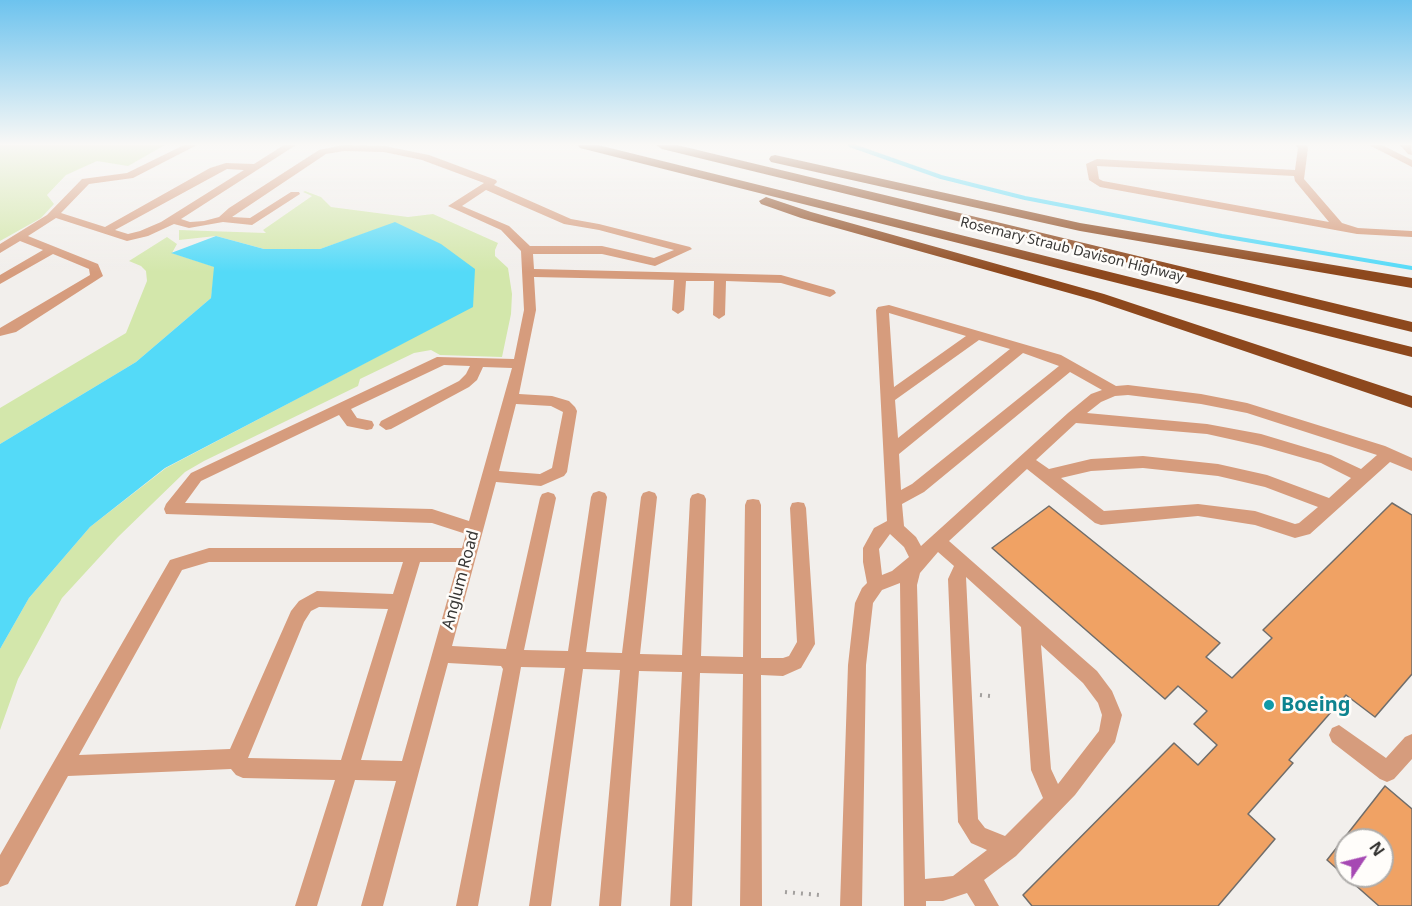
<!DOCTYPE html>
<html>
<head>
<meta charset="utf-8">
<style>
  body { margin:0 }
  #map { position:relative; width:1412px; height:906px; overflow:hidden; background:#f2efec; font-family:"Noto Sans",sans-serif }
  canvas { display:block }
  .north { position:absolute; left:1334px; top:828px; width:60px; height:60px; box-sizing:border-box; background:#fffdfa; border:2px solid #afadab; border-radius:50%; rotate:55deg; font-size:16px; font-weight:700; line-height:24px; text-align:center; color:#373634 }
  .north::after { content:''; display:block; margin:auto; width:21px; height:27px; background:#a649b3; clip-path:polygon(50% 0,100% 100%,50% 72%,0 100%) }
</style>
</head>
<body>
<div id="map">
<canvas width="1412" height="906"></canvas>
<div class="north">N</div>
</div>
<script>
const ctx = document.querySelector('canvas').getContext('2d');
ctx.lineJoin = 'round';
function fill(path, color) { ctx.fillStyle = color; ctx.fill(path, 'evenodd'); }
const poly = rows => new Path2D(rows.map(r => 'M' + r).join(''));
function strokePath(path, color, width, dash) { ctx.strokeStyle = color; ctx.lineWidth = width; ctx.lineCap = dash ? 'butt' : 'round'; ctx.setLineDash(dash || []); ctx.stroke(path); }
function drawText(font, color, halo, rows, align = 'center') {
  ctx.font = font + ' "Noto Sans",sans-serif'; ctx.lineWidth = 5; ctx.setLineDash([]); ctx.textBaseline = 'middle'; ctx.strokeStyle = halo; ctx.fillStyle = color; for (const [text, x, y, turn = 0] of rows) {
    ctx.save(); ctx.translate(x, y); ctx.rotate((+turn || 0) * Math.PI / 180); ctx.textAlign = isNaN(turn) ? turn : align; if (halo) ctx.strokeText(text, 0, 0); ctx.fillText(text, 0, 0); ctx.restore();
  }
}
fill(poly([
  [0,145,165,145,128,166,97,161,66,175,47,195,54,204,41,218,0,241],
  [305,191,321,197,331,207,408,217,433,214,498,243,495,250,495,256,508,268,512,294,511,314,502,357,440,355,431,350,414,353,360,379,358,386,204,461,185,472,118,537,62,598,18,679,0,730,0,649,29,598,90,527,166,468,473,306,395,223,320,249,264,249,216,236,179,240,179,230,266,233,263,230,312,196,303,192],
  [167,237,177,244,172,253,215,267,211,298,136,362,0,444,0,408,126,333,147,281,146,271,141,266,129,261]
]), '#d3e7ab');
fill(poly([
  [395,222,441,244,475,269,473,307,165,468,90,527,29,598,0,649,0,444,136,362,211,298,214,267,171,253,216,236,264,249,320,249]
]), '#54daf8');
strokePath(poly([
  [850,145,941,177,1025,198,1222,236,1412,268]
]), '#54daf8', 4);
const building = poly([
  [1392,503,1412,515,1412,674,1375,717,1346,695,1289,760,1293,763,1248,814,1275,839,1218,906,1032,906,1023,895,1174,743,1198,765,1217,745,1194,724,1207,711,1178,686,1165,699,992,548,1049,506,1220,643,1206,657,1232,678,1272,638,1263,630,1392,503],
  [1385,786,1412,809,1412,906,1379,906,1327,860,1385,786],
  [1346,840,1382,840,1382,876,1346,876,1346,840]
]);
fill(building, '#f0a264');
strokePath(building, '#706d6a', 1.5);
strokePath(poly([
  [980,695,991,696],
  [785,892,819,895]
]), '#a3a09e', 4, [2, 6]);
fill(poly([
  [184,145,197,145,133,178,89,184,61,213,105,227,210,168,226,163,254,164,284,145,296,145,181,219,190,222,204,221,219,217,229,208,319,150,344,145,384,146,429,155,496,180,497,182,494,185,571,219,599,224,690,247,692,249,655,266,602,254,533,254,534,269,781,275,834,290,836,293,830,297,781,283,726,281,725,315,719,319,713,315,714,281,686,281,684,310,678,314,672,310,674,280,534,277,536,310,519,394,552,396,569,401,575,407,577,411,567,472,564,476,541,486,496,482,452,646,506,649,540,498,542,494,548,492,554,494,556,498,524,650,568,651,591,497,593,493,599,491,605,493,607,497,586,652,622,653,641,497,643,493,649,491,655,493,657,497,640,654,682,655,690,499,692,495,698,493,704,495,706,499,701,656,743,657,745,505,747,500,753,499,759,500,761,505,761,658,783,658,789,656,797,642,790,508,792,503,798,502,804,503,806,508,815,644,801,668,783,676,761,675,762,906,740,906,743,674,700,673,692,906,670,906,682,672,639,671,621,906,599,906,620,670,583,669,551,906,529,906,565,668,521,667,478,906,456,906,503,669,501,666,448,663,383,906,361,906,396,781,355,780,317,906,295,906,335,780,243,778,236,775,231,769,68,776,8,884,0,887,0,855,170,560,209,548,462,548,466,534,432,523,166,514,164,509,166,504,191,473,437,357,514,359,524,310,521,251,501,230,448,206,484,183,422,160,384,152,344,151,326,154,232,217,250,218,291,192,299,192,300,194,252,225,223,222,189,228,174,224,148,236,127,241,56,218,28,236,98,264,103,276,16,332,0,336,0,328,90,275,89,269,53,254,0,284,0,275,43,250,20,241,0,253,0,244,47,215,82,179,127,173,184,145],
  [227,169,244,170,161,222,140,231,128,234,115,230,227,169],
  [486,190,564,224,599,230,674,250,654,258,602,246,530,246,509,226,462,206,486,190],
  [444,365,470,366,466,374,459,381,381,421,379,425,386,430,391,429,469,387,477,380,483,367,512,368,469,521,432,509,185,503,201,481,339,415,347,426,367,430,372,429,374,425,372,421,357,418,351,409,444,365],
  [516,404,551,406,563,412,552,468,540,474,499,471,516,404],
  [209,562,403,562,393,594,317,591,299,601,291,611,230,749,79,755,182,570,209,562],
  [420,562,458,562,402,761,361,760,420,562],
  [319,607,388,609,341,760,248,758,304,622,311,611,319,607],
  [1296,145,1306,145,1308,148,1304,179,1342,223,1358,228,1412,231,1412,237,1357,234,1100,187,1089,180,1086,164,1097,159,1295,170,1298,148,1296,145],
  [1097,166,1294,176,1295,181,1329,222,1103,181,1099,179,1097,166],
  [1369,145,1382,145,1412,160,1412,167,1369,145],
  [1400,145,1411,145,1412,155,1408,154,1400,145],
  [889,305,1061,355,1116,386,1128,385,1201,394,1247,403,1385,446,1412,458,1412,471,1390,462,1310,534,1295,538,1255,525,1198,516,1101,525,1095,523,1027,469,949,541,1097,671,1112,691,1122,715,1115,742,1075,795,1016,856,984,880,999,906,975,906,967,893,943,901,926,901,926,906,904,906,900,583,882,590,873,603,866,665,862,906,840,906,848,665,855,603,862,588,867,583,863,562,863,548,874,528,887,521,876,310,878,307,889,305],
  [889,313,966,336,894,387,889,313],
  [979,340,1010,349,898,438,895,400,979,340],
  [1023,353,1059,366,912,484,901,490,899,454,1023,353],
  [1070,372,1102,390,1091,394,1068,413,921,546,916,537,904,526,902,504,924,492,1070,372],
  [1128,395,1201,404,1247,413,1377,455,1361,469,1331,455,1261,434,1207,424,1087,413,1101,402,1115,396,1128,395],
  [1076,423,1207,434,1261,446,1321,463,1351,478,1329,498,1267,475,1218,464,1143,456,1091,459,1049,469,1036,460,1076,423],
  [1143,468,1218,476,1265,487,1318,507,1299,523,1295,524,1255,511,1198,504,1104,511,1061,478,1091,471,1143,468],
  [890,534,904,547,909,557,892,571,882,575,879,549,890,534],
  [938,552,954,566,948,579,958,822,971,843,987,850,953,876,925,879,917,585,920,573,938,552],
  [966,577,1021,627,1031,770,1043,798,1005,836,985,828,978,819,966,577],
  [1041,645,1083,683,1098,703,1102,715,1099,731,1058,784,1051,769,1041,645],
  [1339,725,1386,758,1405,737,1412,734,1412,759,1394,779,1387,782,1380,779,1332,742,1329,735,1332,728,1339,725]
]), '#d69c7d');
fill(poly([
  [578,145,598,145,1412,347,1412,357,580,148,578,145],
  [656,145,677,145,1412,322,1412,332,662,149,656,145],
  [775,155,1080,223,1412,278,1412,288,1080,231,771,162,769,159,771,156,775,155],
  [766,197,811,212,1104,294,1412,396,1412,408,1094,300,801,218,761,204,759,201,766,197]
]), '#8d481d');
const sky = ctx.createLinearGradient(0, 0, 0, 272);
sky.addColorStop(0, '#6dc3ee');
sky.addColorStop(0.53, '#f9f8f6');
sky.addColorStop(1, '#f9f8f600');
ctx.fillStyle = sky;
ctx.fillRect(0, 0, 1412, 272);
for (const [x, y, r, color] of [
  [1269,705,6,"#0f9aa8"]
]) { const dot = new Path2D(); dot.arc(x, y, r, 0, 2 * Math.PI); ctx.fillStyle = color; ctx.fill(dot); strokePath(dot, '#fffdfa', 2); }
drawText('14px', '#373634', '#fffdfa', [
  ["Rosemary Straub Davison Highway",1072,250,14]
]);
drawText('16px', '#373634', '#fffdfa', [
  ["Anglum Road",461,580,-75]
]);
drawText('bold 20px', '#0d838f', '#fffdfa', [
  ["Boeing",1281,705]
], 'left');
</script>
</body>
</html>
